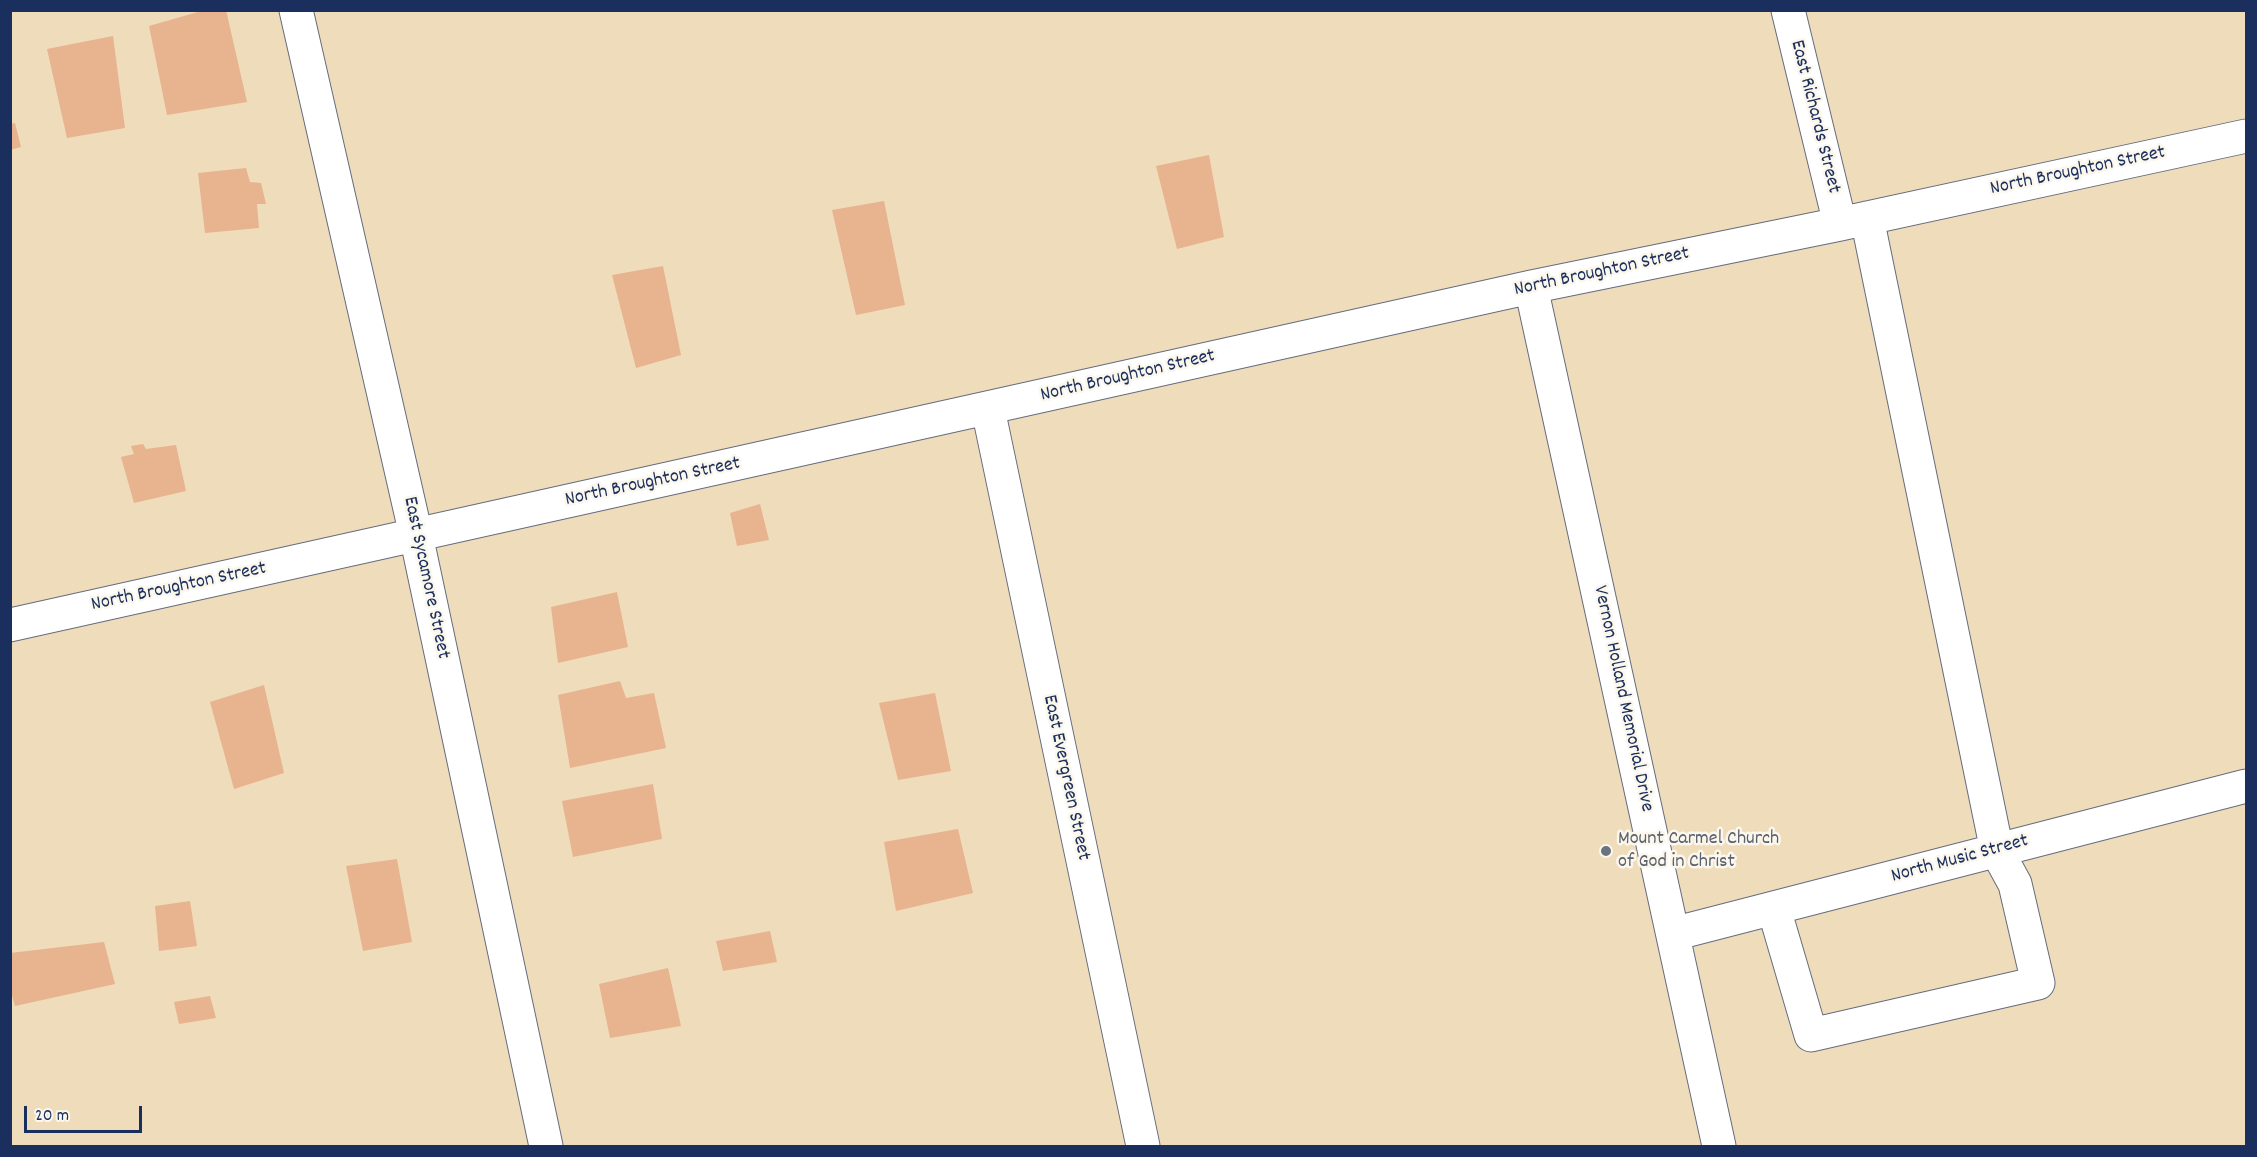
<!DOCTYPE html>
<html>
<head>
<meta charset="utf-8">
<style>
  body { margin:0 }
  #map { position:relative; width:2257px; height:1157px; overflow:hidden; background:#efdcba; font-family:Dekko,sans-serif }
  canvas { display:block }
  .frame { position:absolute; inset:0; border:12px solid #1b2f5e; pointer-events:none }
  .scale { position:absolute; left:24px; top:1106px; width:118px; height:27px; box-sizing:border-box; border:3px solid #1b2f5e; border-top:0; padding-left:8px; font-size:18px; line-height:21px; white-space:nowrap; color:#1b2f5e; -webkit-text-stroke:4px #fbf7ec; paint-order:stroke }
</style>
</head>
<body>
<div id="map">
<canvas width="2257" height="1157"></canvas>
<div class="frame"></div>
<div class="scale">20 m</div>
</div>
<script>
const ctx = document.querySelector('canvas').getContext('2d');
ctx.lineJoin = 'round';
function fill(path, color) { ctx.fillStyle = color; ctx.fill(path, 'evenodd'); }
const poly = rows => new Path2D(rows.map(r => 'M' + r).join(''));
function strokePath(path, color, width, dash) { ctx.strokeStyle = color; ctx.lineWidth = width; ctx.lineCap = dash ? 'butt' : 'round'; ctx.setLineDash(dash || []); ctx.stroke(path); }
function drawText(font, color, halo, rows, align = 'center') {
  ctx.font = font + ' Dekko,sans-serif'; ctx.lineWidth = 5; ctx.setLineDash([]); ctx.textBaseline = 'middle'; ctx.strokeStyle = halo; ctx.fillStyle = color; for (const [text, x, y, turn = 0] of rows) {
    ctx.save(); ctx.translate(x, y); ctx.rotate((+turn || 0) * Math.PI / 180); ctx.textAlign = isNaN(turn) ? turn : align; if (halo) ctx.strokeText(text, 0, 0); ctx.fillText(text, 0, 0); ctx.restore();
  }
}
fill(poly([
  [205,10,226,10,247,102,167,115,149,26],
  [113,36,125,128,67,138,47,49],
  [15,123,21,147,10,150,10,124],
  [1209,155,1224,237,1177,249,1156,166],
  [246,168,250,182,261,183,266,204,257,204,259,228,205,233,198,173],
  [884,201,905,305,856,315,832,210],
  [663,266,681,355,636,368,612,275],
  [143,444,146,449,176,445,186,491,134,503,121,457,134,454,131,446],
  [760,504,769,540,737,546,730,513],
  [617,592,628,647,558,663,551,607],
  [620,681,626,698,654,693,666,748,570,768,558,695],
  [264,685,284,773,234,789,210,702],
  [935,693,951,771,898,780,879,703],
  [653,784,662,839,573,857,562,801],
  [958,829,973,893,896,911,884,842],
  [397,859,412,942,363,951,346,866],
  [190,901,197,946,159,951,155,906],
  [770,931,777,962,723,971,716,941],
  [104,942,115,984,15,1006,10,988,10,953],
  [668,968,681,1026,610,1038,599,984],
  [210,996,216,1018,179,1024,174,1002]
]), '#e8b38f');
const minor = poly([
  [296,10,416,535,546,1146],
  [1788,10,1840,224],
  [1531,287,1719,1146],
  [988,409,1143,1146],
  [10,625,1531,287,1840,224,2246,136],
  [1774,909,1811,1035,2038,983,2015,884,1997,851,1867,218],
  [1673,934,2246,786]
]);
strokePath(minor, '#656c7e', 35);
strokePath(minor, '#fff', 33);
for (const [x, y, r, color] of [
  [1606,851,6,"#6b7280"]
]) { const dot = new Path2D(); dot.arc(x, y, r, 0, 2 * Math.PI); ctx.fillStyle = color; ctx.fill(dot); strokePath(dot, '#fbf7ec', 2); }
drawText('20px', '#1b2f5e', '#fbf7ec', [
  ["East Richards Street",1814,117,76],
  ["North Broughton Street",2078,172,-12],
  ["North Broughton Street",1602,273,-12],
  ["North Broughton Street",1128,377,-13],
  ["North Broughton Street",653,483,-12],
  ["East Sycamore Street",425,578,78],
  ["North Broughton Street",179,588,-12],
  ["Vernon Holland Memorial Drive",1622,699,78],
  ["East Evergreen Street",1065,778,78],
  ["North Music Street",1960,860,-15]
]);
drawText('20px', '#5b616d', '#fbf7ec', [
  ["Mount Carmel Church",1618,840],
  ["of God in Christ",1618,863]
], 'left');
</script>
</body>
</html>
